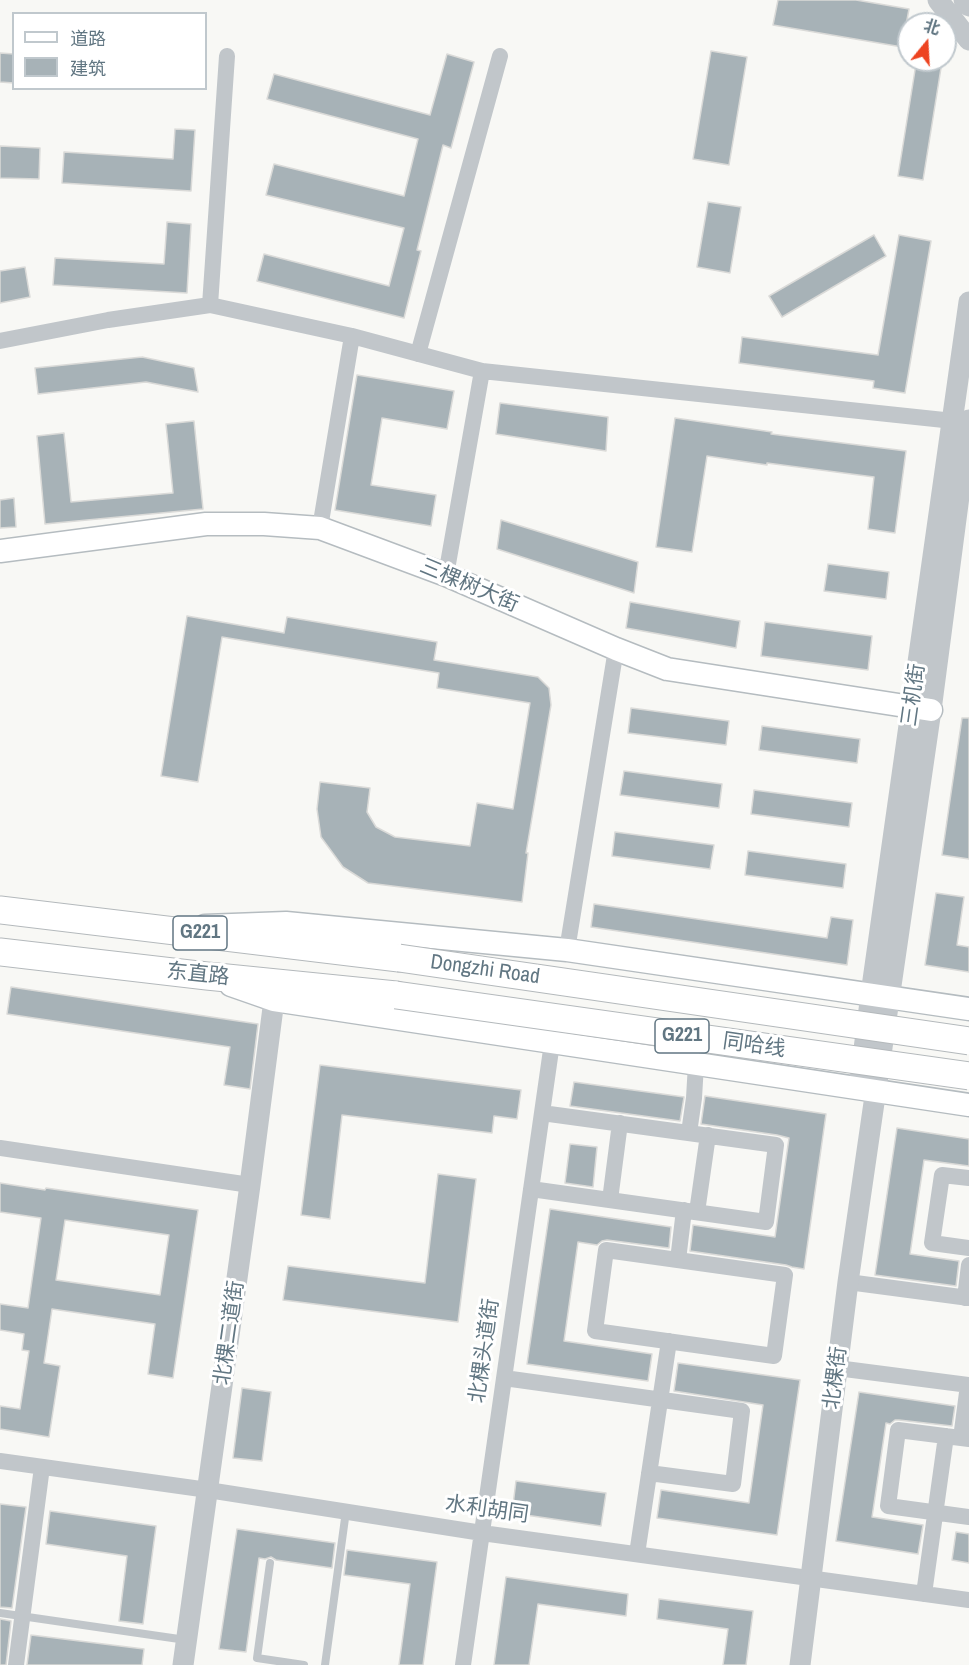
<!DOCTYPE html>
<html>
<head>
<meta charset="utf-8">
<style>
  body { margin:0 }
  #map { position:relative; width:969px; height:1665px; overflow:hidden; background:#f8f8f5; font-family:"Archivo Narrow","Noto Sans SC",sans-serif }
  canvas { display:block }
  .legend { position:absolute; left:12px; top:12px; width:195px; height:78px; box-sizing:border-box; background:#fff; border:2px solid #c0c8cd; margin:0; padding:8px 10px; list-style:none; font-size:18px; color:#617682 }
  .legend li { display:flex; align-items:center; gap:12px; height:30px }
  .legend b { width:30px; border:2px solid #c0c8cd }
  .north { position:absolute; left:897px; top:12px; width:60px; height:60px; box-sizing:border-box; background:#fff; border:2px solid #c0c8cd; border-radius:50%; rotate:18deg; font-size:16px; font-weight:700; line-height:24px; text-align:center; color:#617682 }
  .north::after { content:''; display:block; margin:auto; width:21px; height:27px; background:#ed4320; clip-path:polygon(50% 0,100% 100%,50% 72%,0 100%) }
</style>
</head>
<body>
<div id="map">
<canvas width="969" height="1665"></canvas>
<ul class="legend">
<li><b style="height:8px;background:#fff"></b>道路</li>
<li><b style="height:16px;background:#a7b2b7"></b>建筑</li>
</ul>
<div class="north">北</div>
</div>
<script>
const ctx = document.querySelector('canvas').getContext('2d');
ctx.lineJoin = 'round';
function fill(path, color) { ctx.fillStyle = color; ctx.fill(path, 'evenodd'); }
const poly = rows => new Path2D(rows.map(r => 'M' + r).join(''));
function strokePath(path, color, width, dash) { ctx.strokeStyle = color; ctx.lineWidth = width; ctx.lineCap = dash ? 'butt' : 'round'; ctx.setLineDash(dash || []); ctx.stroke(path); }
function drawText(font, color, halo, rows, align = 'center') {
  ctx.font = font + ' "Archivo Narrow","Noto Sans SC",sans-serif'; ctx.lineWidth = 6; ctx.setLineDash([]); ctx.textBaseline = 'middle'; ctx.strokeStyle = halo; ctx.fillStyle = color; for (const [text, x, y, turn = 0] of rows) {
    ctx.save(); ctx.translate(x, y); ctx.rotate((+turn || 0) * Math.PI / 180); ctx.textAlign = isNaN(turn) ? turn : align; if (halo) ctx.strokeText(text, 0, 0); ctx.fillText(text, 0, 0); ctx.restore();
  }
}
const building = poly([
  [778,0,856,0,909,9,902,47,773,25,778,0],
  [711,51,747,57,729,165,693,159,711,51],
  [0,53,14,54,14,83,0,82,0,53],
  [447,54,474,62,451,148,443,145,417,250,421,251,404,318,257,281,264,254,389,286,404,228,266,195,274,164,404,196,418,139,267,99,274,74,430,115,447,54],
  [916,64,941,68,923,180,898,176,916,64],
  [175,129,195,130,191,191,62,183,64,152,173,159,175,129],
  [0,146,40,148,39,179,0,178,0,146],
  [708,202,741,207,730,273,697,267,708,202],
  [167,222,191,224,187,293,53,285,55,258,164,264,167,222],
  [874,235,886,256,782,317,769,296,874,235],
  [899,235,931,241,905,393,873,388,874,381,739,363,742,337,878,355,899,235],
  [25,267,30,297,0,303,0,271,25,267],
  [142,357,194,368,198,392,146,382,38,394,35,368,142,357],
  [357,375,454,391,447,429,382,418,371,485,436,495,431,526,335,510,357,375],
  [500,403,608,417,606,451,496,434,500,403],
  [675,418,772,432,771,434,906,451,895,533,868,529,874,477,767,463,767,465,707,456,692,552,656,547,675,418],
  [194,421,203,509,45,524,37,436,64,433,71,502,173,493,166,424,194,421],
  [14,498,16,527,0,528,0,500,14,498],
  [501,520,638,562,634,593,497,549,501,520],
  [828,564,889,572,886,599,824,591,828,564],
  [630,602,740,621,736,648,626,628,630,602],
  [187,616,284,633,287,617,437,642,434,660,538,677,549,688,551,705,526,853,528,853,522,902,368,883,343,867,321,837,317,809,320,782,370,788,367,812,376,827,395,837,470,846,477,803,513,809,530,703,437,688,439,673,222,637,198,782,161,776,187,616],
  [765,622,872,636,868,670,761,656,765,622],
  [631,708,729,721,726,745,628,733,631,708],
  [962,718,969,718,969,859,942,855,962,718],
  [762,726,860,739,857,763,759,750,762,726],
  [624,771,722,784,719,808,620,795,624,771],
  [754,790,852,803,849,827,751,814,754,790],
  [615,832,714,845,710,869,612,856,615,832],
  [748,851,846,864,843,888,745,875,748,851],
  [936,893,964,897,957,945,969,947,969,972,925,965,936,893],
  [594,904,827,938,831,917,853,920,847,965,591,927,594,904],
  [11,987,258,1024,250,1089,224,1085,230,1047,7,1014,11,987],
  [320,1065,521,1090,517,1119,494,1116,492,1133,342,1115,330,1219,301,1215,320,1065],
  [574,1082,684,1097,680,1121,570,1106,574,1082],
  [705,1096,826,1114,804,1269,792,1267,786,1265,690,1251,693,1225,775,1237,789,1138,777,1135,701,1124,705,1096],
  [897,1128,969,1139,969,1166,924,1160,910,1254,959,1261,956,1286,875,1275,897,1128],
  [570,1144,597,1147,593,1187,565,1183,570,1144],
  [438,1174,476,1179,458,1322,283,1300,288,1266,425,1283,438,1174],
  [0,1183,45,1190,46,1188,198,1210,173,1378,148,1374,155,1324,52,1309,44,1363,60,1366,49,1437,0,1429,0,1406,20,1409,29,1351,22,1350,24,1334,0,1330,0,1304,28,1308,41,1218,0,1212,0,1183],
  [65,1220,169,1235,160,1295,56,1280,65,1220],
  [550,1209,671,1227,669,1248,607,1240,602,1241,597,1245,578,1242,564,1341,652,1354,648,1381,527,1364,550,1209],
  [678,1363,800,1380,777,1535,657,1518,661,1490,749,1503,763,1405,674,1391,678,1363],
  [242,1388,271,1392,262,1461,233,1458,242,1388],
  [859,1392,955,1406,952,1426,899,1420,895,1420,890,1424,886,1423,872,1517,923,1525,918,1554,836,1541,859,1392],
  [516,1481,606,1493,601,1526,512,1513,516,1481],
  [0,1504,26,1507,12,1608,0,1607,0,1504],
  [50,1511,156,1526,143,1624,119,1621,127,1556,46,1544,50,1511],
  [237,1529,335,1543,332,1568,276,1560,271,1557,265,1559,259,1558,246,1652,219,1649,237,1529],
  [956,1532,969,1534,969,1563,952,1560,956,1532],
  [347,1550,437,1562,423,1665,399,1665,410,1584,344,1575,347,1550],
  [506,1577,628,1594,626,1616,538,1604,529,1665,494,1665,506,1577],
  [659,1599,753,1611,746,1665,723,1665,728,1629,657,1619,659,1599],
  [0,1619,11,1621,6,1665,0,1665,0,1619],
  [31,1635,144,1649,142,1665,27,1665,31,1635]
]);
fill(building, '#a7b2b7');
strokePath(building, '#dadad8', 1.5);
const secondary = poly([
  [0,551,206,524,264,524,320,528,446,575,616,649,667,669,931,710],
  [205,926,286,923,567,950,969,1009],
  [231,985,274,1000,969,1105]
]);
const trunk = poly([
  [0,910,399,958],
  [0,952,207,976,396,995]
]);
strokePath(secondary, '#b5bcc0', 25);
strokePath(trunk, '#b4b9bc', 29);
strokePath(poly([
  [270,1563,257,1658,304,1665],
  [0,1613,186,1640],
  [325,1665,346,1511]
]), '#c1c6ca', 8);
strokePath(poly([
  [210,305,227,56],
  [0,341,108,320,210,305,352,336,482,371,963,422],
  [418,354,500,56],
  [320,528,352,336],
  [446,575,482,371],
  [567,950,616,649],
  [689,1133,694,1098,696,1064],
  [0,1148,250,1185],
  [969,1178,942,1175,932,1243,969,1248],
  [531,1189,766,1222,776,1145,542,1113],
  [610,1200,620,1123],
  [697,1212,708,1135],
  [606,1250,785,1275,774,1356,595,1331,606,1250],
  [678,1260,684,1210],
  [848,1282,969,1298],
  [965,1298,969,1265],
  [837,1368,969,1385],
  [504,1378,742,1411,733,1484,649,1473],
  [961,1438,968,1385],
  [969,1439,898,1430,888,1506,969,1517],
  [0,1461,208,1490,482,1533,969,1600],
  [637,1554,669,1341],
  [924,1594,946,1436],
  [16,1665,42,1467],
  [463,1665,552,1043]
]), '#c1c6ca', 16);
strokePath(poly([
  [938,0,969,40],
  [964,0,969,6],
  [859,1088,871,994,969,302],
  [183,1665,250,1185,274,1000],
  [800,1665,848,1282,931,710,969,420]
]), '#c1c6ca', 21);
strokePath(secondary, '#fff', 22);
strokePath(trunk, '#fff', 27);
const trunkBridge = poly([
  [399,958,969,1041],
  [396,995,969,1076]
]);
strokePath(trunkBridge, '#b4b9bc', 29, []);
strokePath(trunkBridge, '#fff', 27);
for (const [x, y, w] of [
  [200,933,54],
  [682,1036,54]
]) { const box = new Path2D(); box.roundRect(x - w / 2, y - 17, w, 34, 4.5); ctx.fillStyle = '#fff'; ctx.fill(box); strokePath(box, '#617682', 1.5); }
drawText('bold 20px', '#617682', null, [
  ["G221",200,933],
  ["G221",682,1036]
]);
drawText('21px', '#617682', '#fff', [
  ["三棵树大街",469,586,23],
  ["三机街",914,695,-82],
  ["Dongzhi Road",485,970,8],
  ["东直路",198,975,6],
  ["同哈线",754,1046,8],
  ["北棵二道街",230,1333,-82],
  ["北棵头道街",485,1351,-82],
  ["北棵街",836,1378,-83],
  ["水利胡同",487,1510,8]
]);
</script>
</body>
</html>
